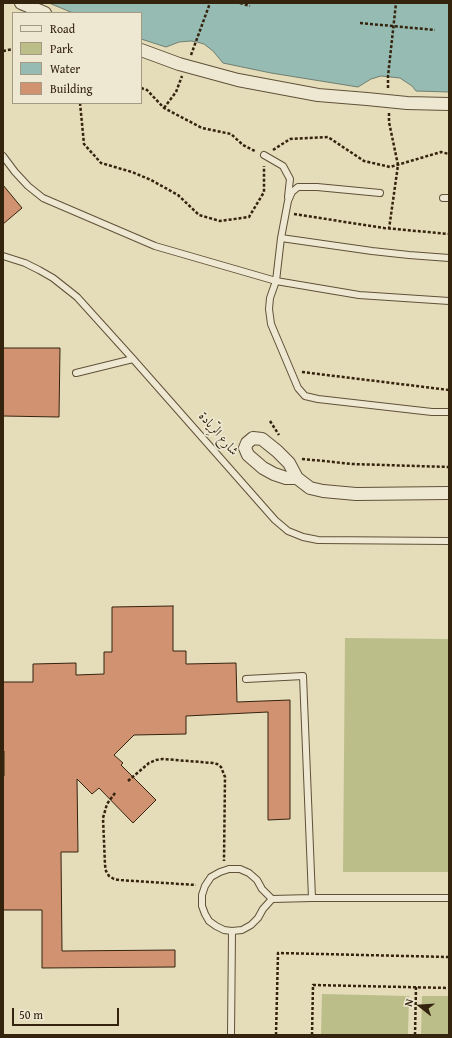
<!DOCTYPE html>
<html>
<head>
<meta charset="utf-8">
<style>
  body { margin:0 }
  #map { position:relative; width:452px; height:1038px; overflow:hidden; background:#e5dcba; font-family:"Gentium Book Plus",serif }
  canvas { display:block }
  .frame { position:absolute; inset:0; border:4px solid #34230d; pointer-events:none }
  .legend { position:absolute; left:12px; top:12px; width:130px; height:92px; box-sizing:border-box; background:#eee8d2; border:1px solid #a49983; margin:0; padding:5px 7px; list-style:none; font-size:12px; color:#34230d }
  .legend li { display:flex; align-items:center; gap:8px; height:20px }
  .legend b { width:20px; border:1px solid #a49983 }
  .north { position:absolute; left:400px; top:986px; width:40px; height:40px; -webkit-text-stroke:3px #eee8d2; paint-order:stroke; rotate:287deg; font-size:11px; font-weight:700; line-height:16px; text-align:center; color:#34230d }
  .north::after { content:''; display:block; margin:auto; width:14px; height:18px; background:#34230d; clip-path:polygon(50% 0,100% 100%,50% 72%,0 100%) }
  .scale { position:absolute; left:12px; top:1008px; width:107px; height:18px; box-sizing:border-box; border:2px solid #34230d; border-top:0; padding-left:5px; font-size:12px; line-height:14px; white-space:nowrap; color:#34230d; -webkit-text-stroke:3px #eee8d2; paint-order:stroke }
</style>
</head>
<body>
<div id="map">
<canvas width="452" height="1038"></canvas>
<div class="frame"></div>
<ul class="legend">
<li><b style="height:5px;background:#eee8d2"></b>Road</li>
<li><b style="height:11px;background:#bcbe8a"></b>Park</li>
<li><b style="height:11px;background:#96bbb2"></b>Water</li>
<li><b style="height:11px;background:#d19271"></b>Building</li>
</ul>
<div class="north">N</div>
<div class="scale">50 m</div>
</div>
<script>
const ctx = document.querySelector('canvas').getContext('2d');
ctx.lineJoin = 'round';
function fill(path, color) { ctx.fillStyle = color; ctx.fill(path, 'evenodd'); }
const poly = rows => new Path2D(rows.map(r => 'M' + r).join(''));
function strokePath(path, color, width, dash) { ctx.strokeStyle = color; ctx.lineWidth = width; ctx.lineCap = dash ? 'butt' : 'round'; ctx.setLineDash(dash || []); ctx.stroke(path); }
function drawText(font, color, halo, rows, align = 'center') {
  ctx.font = font + ' "Gentium Book Plus",Amiri,serif'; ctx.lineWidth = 3.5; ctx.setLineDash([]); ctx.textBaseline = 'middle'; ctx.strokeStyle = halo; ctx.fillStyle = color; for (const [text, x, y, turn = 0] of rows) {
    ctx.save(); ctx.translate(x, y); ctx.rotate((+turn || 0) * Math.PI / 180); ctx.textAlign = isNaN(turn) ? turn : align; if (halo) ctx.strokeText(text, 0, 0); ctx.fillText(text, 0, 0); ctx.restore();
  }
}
fill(poly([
  [345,638,449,639,449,872,343,872],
  [322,994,409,996,408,1035,321,1035],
  [422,996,449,996,449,1035,421,1035]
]), '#bcbe8a');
const water = poly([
  [49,3,449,3,449,92,416,91,412,86,400,78,381,76,371,79,358,87,271,73,223,63,213,51,204,44,197,42,191,41,179,42,166,47,141,39,141,13,73,13,49,3]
]);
fill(water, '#96bbb2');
strokePath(water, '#6f7e70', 1);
const building = poly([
  [3,185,22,208,3,224,3,185],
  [3,348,60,348,59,417,3,416,3,348],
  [173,606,173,651,186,651,186,664,236,663,237,702,290,700,290,819,268,820,268,712,186,716,186,734,134,735,114,755,123,763,121,765,156,800,133,823,99,788,92,794,77,779,78,852,61,852,62,951,175,950,175,967,42,968,42,910,3,910,3,776,4,776,4,751,3,751,3,682,33,682,33,664,76,663,76,675,104,674,104,652,112,652,112,607,173,606]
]);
fill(building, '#d19271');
strokePath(building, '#34230d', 1);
const lane = poly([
  [264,155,283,166,290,179,288,197],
  [3,156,15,172,28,186,43,198,155,246,276,281,359,295,449,301],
  [380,193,317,187,298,187,292,192,288,201,281,238,276,281,270,298,269,309,271,324,298,388,305,396,318,399,432,412,449,412],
  [443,198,449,198],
  [281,238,372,251,409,255,449,258],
  [3,256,25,263,39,270,53,278,77,297,133,359,275,520,288,531,303,537,318,540,449,541],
  [76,373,133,359],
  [246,679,303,676,312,898],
  [229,869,240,869,249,873,257,880,262,889,272,899,263,909,258,918,251,925,242,930,232,931,224,930,216,926,209,921,205,914,202,906,202,895,205,886,211,877,220,872,229,869],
  [272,899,312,898,449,898],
  [231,1035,232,931]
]);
const street = poly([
  [21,3,45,13],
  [141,50,179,64,238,80,318,95,367,99,407,103,449,104],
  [297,478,286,478,274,474,263,468,248,455,245,448,247,443,253,438,262,439,277,451,289,463,297,478,310,488,323,491,356,494,449,493]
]);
strokePath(lane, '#605138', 8);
strokePath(street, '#605138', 14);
strokePath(poly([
  [240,3,250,6],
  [360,23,435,30],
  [3,51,13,49],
  [191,55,210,3],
  [141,88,147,90,164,108,202,128,231,134,243,145,255,151],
  [388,88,388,76,396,3],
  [80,103,84,144,101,163,132,172,151,180,178,195,199,215,220,221,249,217,264,192,264,166],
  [164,108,176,92,182,76],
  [389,113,389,122,398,165,389,229],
  [273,150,290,139,328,137,364,161,390,167,441,152,449,154],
  [294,214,384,228,449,234],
  [302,372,441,389,449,390],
  [270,421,279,435],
  [302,459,324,461,352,464,449,467],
  [128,781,149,763,156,760,163,759,213,763,217,764,221,767,225,777,224,861],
  [115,793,107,804,103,818,105,865,106,871,109,876,114,879,119,880,196,885],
  [276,1035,278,953,449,957],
  [312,1035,313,985,449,988],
  [415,1035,416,987]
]), '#34230d', 2.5, [3, 2]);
strokePath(lane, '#eee8d2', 6);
strokePath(street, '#eee8d2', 12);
drawText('13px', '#34230d', '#eee8d2', [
  ["شارع الرِّيادة",218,434,49]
]);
</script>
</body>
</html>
